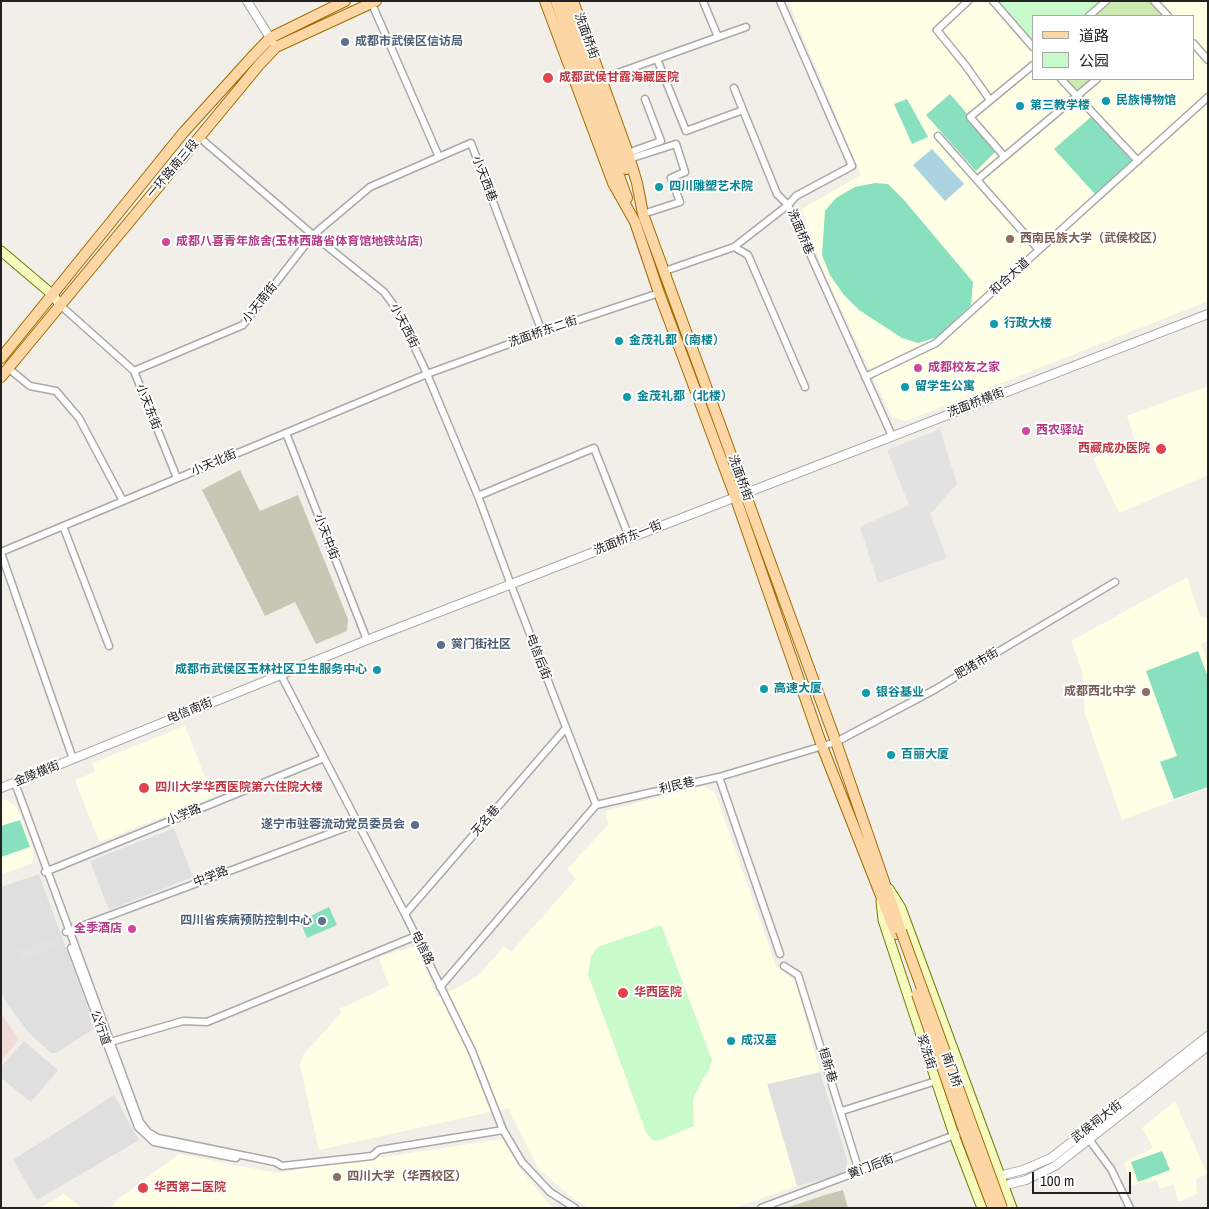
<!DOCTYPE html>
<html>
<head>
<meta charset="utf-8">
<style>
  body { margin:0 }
  #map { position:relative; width:1209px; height:1209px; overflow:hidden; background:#f2efe9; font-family:"Archivo Narrow","Noto Sans SC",sans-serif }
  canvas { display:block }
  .frame { position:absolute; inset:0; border:2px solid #222; pointer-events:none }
  .legend { position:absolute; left:1032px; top:15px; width:162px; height:65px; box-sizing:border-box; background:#fff; border:1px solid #a7a7a7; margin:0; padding:6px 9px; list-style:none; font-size:15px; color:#222 }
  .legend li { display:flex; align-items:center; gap:10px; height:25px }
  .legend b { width:25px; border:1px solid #a7a7a7 }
  .scale { position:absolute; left:1032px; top:1172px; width:99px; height:22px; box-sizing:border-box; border:2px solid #222; border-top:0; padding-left:6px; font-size:15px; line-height:18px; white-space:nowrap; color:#222; -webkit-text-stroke:4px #fff; paint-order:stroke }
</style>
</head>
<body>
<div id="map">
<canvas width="1209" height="1209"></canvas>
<div class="frame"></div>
<ul class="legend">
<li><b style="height:6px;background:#fcd6a4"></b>道路</li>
<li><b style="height:14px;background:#c8facc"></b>公园</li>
</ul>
<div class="scale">100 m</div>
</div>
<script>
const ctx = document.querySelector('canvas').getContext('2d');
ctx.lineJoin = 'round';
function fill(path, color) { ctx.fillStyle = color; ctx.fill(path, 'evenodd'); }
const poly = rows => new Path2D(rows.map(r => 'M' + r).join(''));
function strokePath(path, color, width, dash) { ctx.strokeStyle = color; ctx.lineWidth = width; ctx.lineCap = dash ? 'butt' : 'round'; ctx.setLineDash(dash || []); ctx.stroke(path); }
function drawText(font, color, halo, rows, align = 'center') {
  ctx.font = font + ' "Archivo Narrow","Noto Sans SC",sans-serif'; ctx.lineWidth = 4; ctx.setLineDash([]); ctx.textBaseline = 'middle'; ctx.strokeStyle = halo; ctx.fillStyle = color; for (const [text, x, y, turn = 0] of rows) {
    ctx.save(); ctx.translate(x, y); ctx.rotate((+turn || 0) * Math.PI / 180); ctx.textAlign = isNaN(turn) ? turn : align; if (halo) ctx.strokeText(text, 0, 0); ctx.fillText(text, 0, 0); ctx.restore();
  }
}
fill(poly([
  [174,828,193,877,109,910,90,861],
  [39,874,95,1028,56,1053,51,1053,29,1033,6,1002,1,991,1,887],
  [24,1041,58,1070,31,1102,1,1078,1,1067],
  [820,1072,847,1159,846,1173,797,1186,767,1084],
  [114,1095,139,1140,37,1200,13,1160]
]), '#e0dfdf');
fill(poly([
  [1,1013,19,1039,1,1062]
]), '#f2dad9');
fill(poly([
  [788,1,1208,1,1208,301,906,421,892,417,823,270,802,209,861,175],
  [1033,16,1193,16,1193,79,1033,79],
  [1208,386,1208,475,1119,513,1093,458,1135,441,1127,416],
  [1187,577,1200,616,1208,618,1208,640,1201,644,1208,664,1208,788,1122,820,1085,714,1082,670,1071,641],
  [185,726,213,797,99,842,75,780,95,772,92,763],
  [704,786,715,793,776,966,796,982,820,1072,767,1084,797,1186,734,1208,590,1208,572,1198,538,1168,508,1108,319,1150,300,1065,303,1055,341,1013,339,1009,389,986,379,957,416,946,437,997,455,989,479,975,504,946,511,952,576,879,567,869,608,825,605,811],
  [5,799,17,807,34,853,32,863,1,875,1,800],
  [1175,1101,1207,1174,1196,1179,1197,1194,1179,1202,1173,1184,1160,1189,1157,1180,1132,1185,1124,1163,1153,1148,1142,1128],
  [503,1139,518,1166,548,1203,555,1208,110,1208,121,1197,179,1154,276,1173],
  [64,1194,82,1208,40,1208]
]), '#ffffe5');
fill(poly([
  [240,470,260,511,298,495,348,619,347,631,316,644,295,602,265,616,202,490],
  [843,1190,848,1208,786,1208,825,1195]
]), '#c7c7b4');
fill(poly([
  [1106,1,1154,1,1168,16,1089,16],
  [1061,79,1097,79,1077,95]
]), '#cdebb0');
fill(poly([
  [993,1,1106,1,1089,16,1033,16,1033,47],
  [661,925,712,1060,709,1070,703,1079,693,1099,694,1126,658,1141,652,1140,646,1132,588,974,591,956,598,947]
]), '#c8facc');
fill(poly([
  [950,94,998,149,976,171,926,115],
  [907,99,928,137,912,144,894,104],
  [1092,116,1132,161,1095,194,1054,149],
  [875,183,888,184,904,200,973,282,971,305,938,337,918,343,902,338,859,310,844,295,830,275,822,255,825,211,836,198,855,187],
  [1198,651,1208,677,1208,787,1174,799,1160,762,1177,756,1146,671],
  [20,820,30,847,1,857,1,826],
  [329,907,337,925,307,938,300,921],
  [1162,1151,1170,1170,1138,1182,1131,1162]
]), '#88e0be');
fill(poly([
  [940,429,957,484,930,514,947,558,878,583,860,527,909,505,887,450],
  [56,937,59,946,22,960,18,951]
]), '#e2e2e2');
fill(poly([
  [932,149,964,184,945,201,913,165]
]), '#aad3df');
const minor = poly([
  [703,1,718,37],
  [968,1,937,30,966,66,990,100],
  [993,1,1033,47],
  [1154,1,1168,16],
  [372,4,439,157],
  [1089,16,1106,1],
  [1193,43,1208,60],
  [657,59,686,131,743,110],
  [601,79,746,27],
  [1061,79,1138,161],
  [734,88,777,194,788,205,892,436],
  [938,136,1039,250],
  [199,137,313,235,384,292,398,311,427,374,478,496,511,585,596,805,719,777,836,742,934,690,1115,582],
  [628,153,661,141,645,99],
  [1004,156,970,117,1033,65],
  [629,159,676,144,685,172,671,178,680,202,643,214],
  [978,179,1097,79],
  [734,247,748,255,805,387],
  [665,271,734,247,788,205,796,196,852,166,780,1],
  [60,305,134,371,177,478],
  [8,368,30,386,56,391,79,418,123,501],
  [134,371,243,325,313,235,370,187,471,143,542,332],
  [865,377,936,343,1208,97],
  [286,433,367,640],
  [478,496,594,448,629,537],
  [63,526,109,646],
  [1,552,427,374,542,332,659,293],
  [1,553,73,759],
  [281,675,405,914,472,1051,503,1130,522,1162,550,1192,575,1208],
  [719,777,780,954],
  [15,783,140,1122,148,1132,158,1138,275,1162,282,1166,372,1156,379,1150,503,1130],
  [45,872,324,758],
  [405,914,566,728],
  [66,932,358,823],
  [71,948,138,1127,154,1142,236,1158],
  [784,966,798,975,859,1171],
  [440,987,596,805],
  [107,1043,183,1021,207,1022,416,936],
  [842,1111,936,1081],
  [1088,1138,1111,1169,1130,1208],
  [761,1208,968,1130]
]);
const tertiary = poly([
  [247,1,272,41],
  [1,788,367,640,1208,314],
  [995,1177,1023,1170,1051,1158,1208,1036],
  [998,1187,1026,1180,1055,1166,1208,1046]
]);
const secondary = poly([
  [1,251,53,295,60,305],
  [889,889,901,908,1012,1208],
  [881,901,883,920,954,1135,982,1208]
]);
const primary = poly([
  [545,1,613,183,635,222,659,293,735,496,822,746,896,934],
  [556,1,627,198],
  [564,1,626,169],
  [573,1,628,153,637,183,643,214,836,742,900,928],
  [1,358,183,133,251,58,270,38,345,1],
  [1,377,259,65,276,47,376,1]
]);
strokePath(minor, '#a9a9a9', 9);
strokePath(tertiary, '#a9a9a9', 10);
strokePath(secondary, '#707d05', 11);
strokePath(primary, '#a06b00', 12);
strokePath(minor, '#fff', 6);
strokePath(tertiary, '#fff', 8);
strokePath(secondary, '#f7fabf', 9);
strokePath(primary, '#fcd6a4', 10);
const primaryBridge = poly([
  [901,931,1002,1208],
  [917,994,966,1136,993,1208]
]);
strokePath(primaryBridge, '#a06b00', 12, []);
strokePath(primaryBridge, '#fcd6a4', 10);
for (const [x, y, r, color] of [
  [345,42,5,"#5c6f8a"],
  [548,78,6,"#e0444e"],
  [1106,101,5,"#0f9aa8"],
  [1020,106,5,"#0f9aa8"],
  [659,187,5,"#0f9aa8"],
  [1010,239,5,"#8d6e63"],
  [166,242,5,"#d1479c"],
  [994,324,5,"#0f9aa8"],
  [619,341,5,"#0f9aa8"],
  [918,368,5,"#d1479c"],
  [905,387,5,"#0f9aa8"],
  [627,397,5,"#0f9aa8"],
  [1026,431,5,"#d1479c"],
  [1161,449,6,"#e0444e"],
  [441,645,5,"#5c6f8a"],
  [377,670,5,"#0f9aa8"],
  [764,689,5,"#0f9aa8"],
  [1146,692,5,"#8d6e63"],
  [866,693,5,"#0f9aa8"],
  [891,755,5,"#0f9aa8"],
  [144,788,6,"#e0444e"],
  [415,825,5,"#5c6f8a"],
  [322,921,5,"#5c6f8a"],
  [132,929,5,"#d1479c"],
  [623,993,6,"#e0444e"],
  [731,1041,5,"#0f9aa8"],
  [337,1177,5,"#8d6e63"],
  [143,1188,6,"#e0444e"]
]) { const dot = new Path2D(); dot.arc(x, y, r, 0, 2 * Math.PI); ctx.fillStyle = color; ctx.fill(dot); strokePath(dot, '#fff', 2); }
drawText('12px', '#222', '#fff', [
  ["洗面桥街",586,36,70],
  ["一环路南三段",173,169,-50],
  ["小天西巷",484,179,69],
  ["洗面桥巷",800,232,67],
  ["和合大道",1010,277,-42],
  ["小天南街",260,303,-51],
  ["小天西街",404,326,63],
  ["洗面桥东二街",543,332,-19],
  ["洗面桥横街",976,403,-21],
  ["小天东街",148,407,69],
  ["小天北街",214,463,-23],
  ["洗面桥街",740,478,70],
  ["小天中街",326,537,69],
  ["洗面桥东一街",628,538,-22],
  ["电信后街",538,657,69],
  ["肥猪市街",977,664,-31],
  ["电信南街",190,711,-22],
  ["金陵横街",37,774,-22],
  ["利民巷",677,786,-13],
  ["小学路",184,815,-22],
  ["无名巷",486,821,-49],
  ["中学路",211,877,-21],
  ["电信路",422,948,64],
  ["公行道",100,1028,70],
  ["浆洗街",926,1052,72],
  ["桓新巷",827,1065,73],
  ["南门桥",951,1070,70],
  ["武侯祠大街",1097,1122,-38],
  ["黉门后街",871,1167,-21]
]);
drawText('bold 12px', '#4e5e75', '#fff', [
  ["成都市武侯区信访局",355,42],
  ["黉门街社区",451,645],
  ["遂宁市驻蓉流动党员委员会",405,825,"right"],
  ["四川省疾病预防控制中心",312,921,"right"]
], 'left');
drawText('bold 12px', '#be3a42', '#fff', [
  ["成都武侯甘露海藏医院",559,78],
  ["西藏成办医院",1150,449,"right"],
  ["四川大学华西医院第六住院大楼",155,788],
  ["华西医院",634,993],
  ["华西第二医院",154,1188]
], 'left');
drawText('bold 12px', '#0d838f', '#fff', [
  ["民族博物馆",1116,101],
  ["第三教学楼",1030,106],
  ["四川雕塑艺术院",669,187],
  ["行政大楼",1004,324],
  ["金茂礼都（南楼）",629,341],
  ["留学生公寓",915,387],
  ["金茂礼都（北楼）",637,397],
  ["成都市武侯区玉林社区卫生服务中心",367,670,"right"],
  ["高速大厦",774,689],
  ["银谷基业",876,693],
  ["百丽大厦",901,755],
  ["成汉墓",741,1041]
], 'left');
drawText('bold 12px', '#785e54', '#fff', [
  ["西南民族大学（武侯校区）",1020,239],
  ["成都西北中学",1136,692,"right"],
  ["四川大学（华西校区）",347,1177]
], 'left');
drawText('bold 12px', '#b23c85', '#fff', [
  ["成都八喜青年旅舍(玉林西路省体育馆地铁站店)",176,242],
  ["成都校友之家",928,368],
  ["西农驿站",1036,431],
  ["全季酒店",122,929,"right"]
], 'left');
</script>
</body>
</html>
